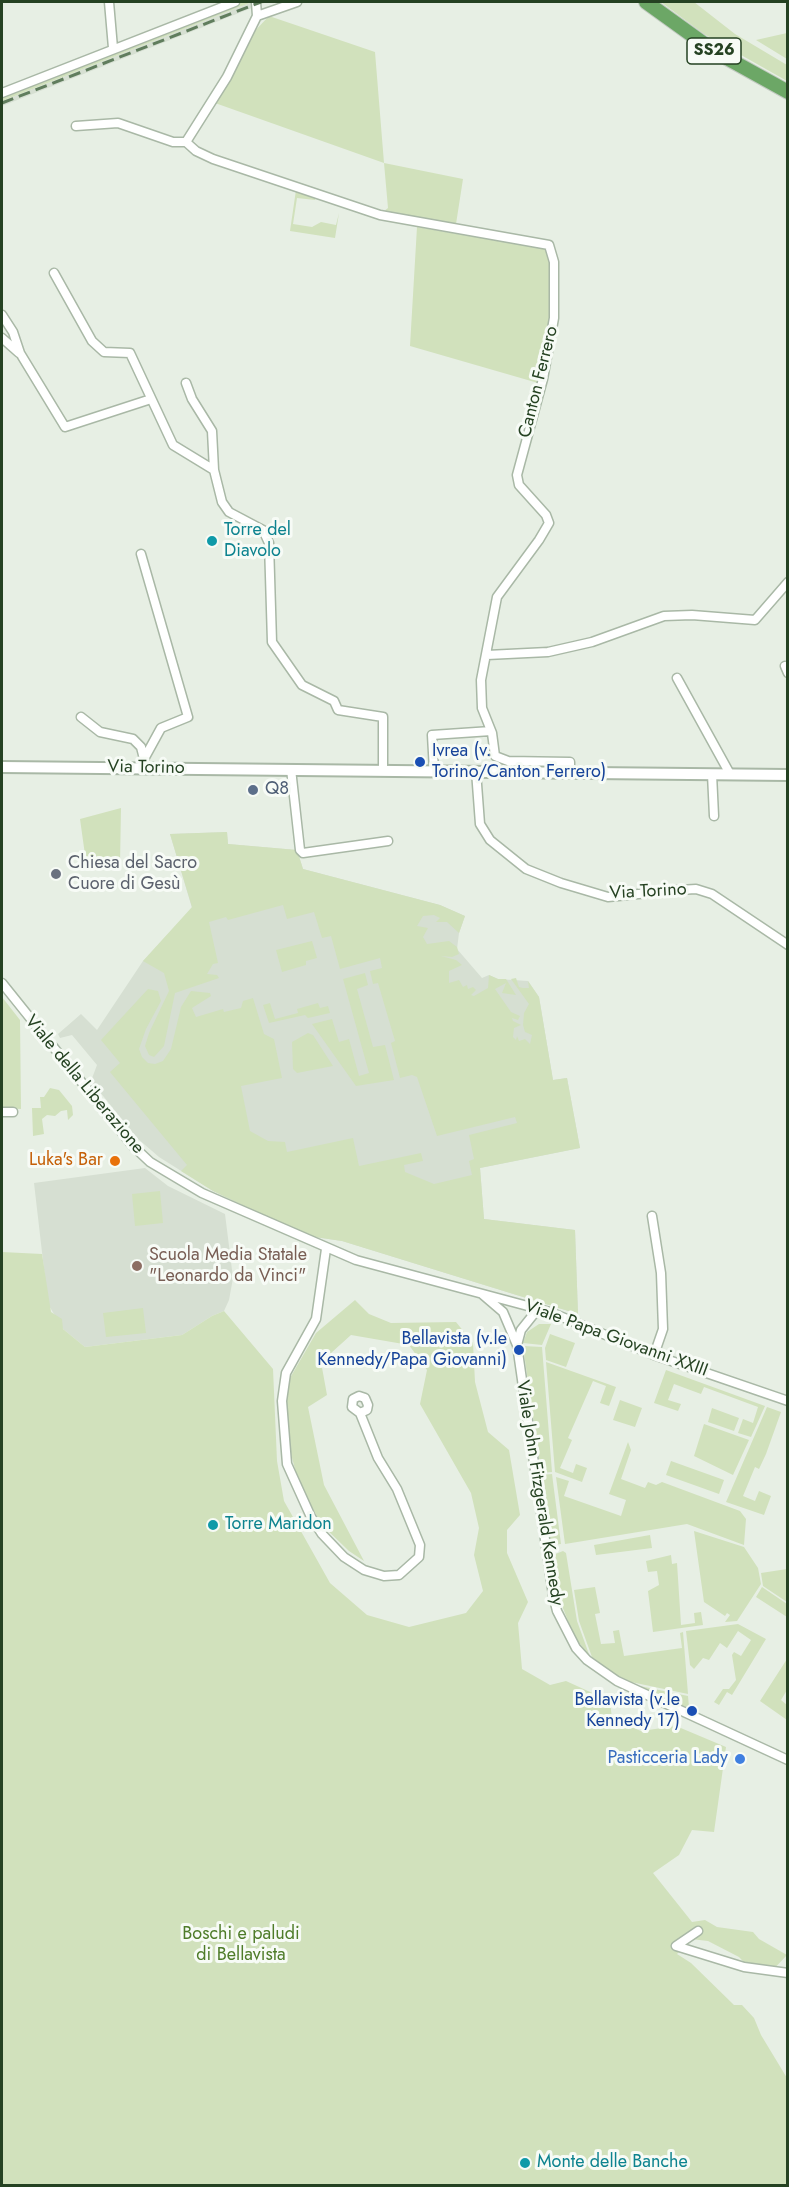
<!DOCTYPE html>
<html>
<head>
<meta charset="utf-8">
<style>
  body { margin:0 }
  #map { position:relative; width:789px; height:2187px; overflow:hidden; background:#e7efe4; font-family:Jost,sans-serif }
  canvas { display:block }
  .frame { position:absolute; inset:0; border:3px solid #254222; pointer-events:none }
</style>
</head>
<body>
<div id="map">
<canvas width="789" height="2187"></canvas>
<div class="frame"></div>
</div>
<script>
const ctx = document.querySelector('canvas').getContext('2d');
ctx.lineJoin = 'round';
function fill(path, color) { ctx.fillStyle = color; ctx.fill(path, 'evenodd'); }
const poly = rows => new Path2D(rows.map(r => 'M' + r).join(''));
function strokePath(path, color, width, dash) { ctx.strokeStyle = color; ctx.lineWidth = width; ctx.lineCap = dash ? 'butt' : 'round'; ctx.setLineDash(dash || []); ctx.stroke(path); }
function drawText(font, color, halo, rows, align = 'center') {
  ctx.font = font + ' Jost,sans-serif'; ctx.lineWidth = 6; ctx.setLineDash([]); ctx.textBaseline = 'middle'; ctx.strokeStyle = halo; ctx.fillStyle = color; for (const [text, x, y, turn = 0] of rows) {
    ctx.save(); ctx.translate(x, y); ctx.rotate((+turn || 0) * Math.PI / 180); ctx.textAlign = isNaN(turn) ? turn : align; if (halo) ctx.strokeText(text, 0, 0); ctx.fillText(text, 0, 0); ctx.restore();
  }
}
fill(poly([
  [252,2,267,2,2,106,2,101],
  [227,832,228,844,297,850,303,869,440,905,465,916,459,933,457,949,482,978,489,975,498,979,528,981,539,997,553,1080,567,1078,580,1148,480,1168,484,1219,575,1230,578,1314,342,1241,308,1236,213,1191,159,1157,137,1138,91,1081,97,1065,72,1035,60,1038,58,1034,81,1014,97,1030,143,961,192,908,170,834],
  [145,1168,168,1186,225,1214,233,1278,229,1300,224,1311,212,1316,182,1335,85,1347,63,1329,48,1304,34,1183]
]), '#d6dfd2');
fill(poly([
  [241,2,252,2,2,101,2,96],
  [661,2,694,2,735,34,787,65,787,81,704,34],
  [269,16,375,52,384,163,463,179,456,224,383,212,388,208,384,163,215,103,251,35],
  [787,33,787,59,756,40],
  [296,190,316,198,315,200,297,198,293,224,312,227,321,222,336,225,339,213,335,238,290,231],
  [417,227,545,249,549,252,551,318,538,383,410,346],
  [121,808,120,864,86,862,80,819],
  [227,832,228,844,297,850,303,869,440,905,465,916,459,933,447,922,436,922,440,918,434,915,423,916,417,926,428,928,423,937,427,944,449,941,457,947,459,954,452,957,441,956,456,960,462,965,449,971,449,983,459,980,463,987,467,985,468,989,473,987,476,990,471,995,474,996,488,988,489,975,498,979,506,979,516,995,502,993,506,983,495,989,511,1012,520,1016,518,1020,512,1018,513,1021,521,1025,514,1028,513,1037,516,1040,517,1036,519,1041,525,1039,530,1044,532,1035,525,1032,523,1025,524,1013,529,1004,511,979,516,978,519,987,523,988,529,988,528,981,539,997,553,1080,567,1078,580,1148,480,1168,484,1219,575,1230,578,1314,342,1241,308,1236,213,1191,181,1171,187,1165,110,1072,120,1063,101,1040,148,989,158,991,161,1001,146,1029,139,1049,142,1057,148,1063,155,1064,163,1061,171,1049,181,1007,191,991,210,993,211,996,192,1008,196,1017,223,1009,224,1012,241,1008,243,1001,253,998,264,1034,274,1039,282,1078,241,1086,250,1131,268,1141,285,1142,287,1152,353,1138,359,1166,421,1153,423,1161,404,1165,405,1172,434,1184,472,1175,469,1161,474,1159,469,1135,517,1123,515,1117,437,1136,417,1077,412,1075,400,1078,391,1043,395,1041,378,983,373,984,370,971,382,968,380,958,340,969,331,936,322,938,314,912,287,919,283,905,228,920,226,917,209,922,218,963,213,964,207,974,217,975,219,978,175,993,164,1046,154,1057,149,1055,145,1046,149,1033,169,991,164,973,143,961,192,907,170,834],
  [312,941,317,958,306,961,306,965,282,972,276,950],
  [365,973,368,985,357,989,373,1047,385,1045,394,1080,356,1086,312,1024,332,1019,339,1042,349,1039,359,1076,369,1073,343,979],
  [2,997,20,1020,21,1109,2,1108],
  [270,1003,275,1019,298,1013,297,1009,318,1003,320,1008,328,1006,330,1013,308,1018,305,1015,269,1023,263,1005],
  [308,1033,313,1035,333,1066,297,1073,293,1069,292,1042],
  [50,1088,59,1090,72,1106,73,1115,68,1120,67,1110,61,1111,55,1116,47,1115,42,1119,44,1134,33,1136,32,1108,41,1108,40,1097,44,1097],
  [160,1191,163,1223,135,1226,132,1194],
  [2,1252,42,1254,51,1312,62,1319,63,1329,85,1347,182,1335,212,1316,224,1311,273,1369,277,1461,284,1501,330,1583,367,1615,409,1627,466,1613,483,1591,474,1555,479,1528,471,1493,420,1404,427,1370,409,1345,351,1335,321,1362,327,1395,308,1407,324,1485,364,1561,349,1551,322,1525,299,1484,291,1454,286,1407,290,1378,316,1333,355,1300,369,1314,391,1323,456,1322,473,1343,475,1382,488,1432,509,1450,520,1515,507,1530,507,1553,528,1602,518,1623,522,1669,550,1685,566,1681,610,1701,612,1719,641,1731,676,1726,726,1747,714,1832,692,1830,679,1855,653,1873,692,1922,705,1920,717,1927,753,1932,759,1939,787,1955,771,1972,755,1974,739,1957,708,1941,691,1939,677,1954,691,1963,734,2005,742,2005,754,2018,761,2035,787,2078,787,2185,2,2185],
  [143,1308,146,1333,106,1337,103,1313],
  [539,1324,551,1324,542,1345,523,1343,527,1332],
  [550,1334,575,1343,566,1367,546,1360,545,1348],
  [523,1346,542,1347,552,1472,541,1473],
  [546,1362,616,1387,609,1406,600,1403,606,1386,593,1381,568,1438,572,1440,560,1468,573,1473,576,1464,587,1468,582,1482,555,1472],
  [666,1370,765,1406,751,1437,738,1433,743,1419,753,1423,758,1407,704,1387,701,1394,674,1384,668,1400,681,1404,678,1411,654,1403],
  [620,1400,642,1408,635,1427,613,1420],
  [767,1407,781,1412,766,1454,759,1469,755,1467,743,1496,755,1501,759,1491,771,1496,764,1515,726,1502],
  [712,1408,739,1418,734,1431,708,1422],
  [704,1424,749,1440,733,1475,694,1456],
  [628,1442,631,1450,621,1479,645,1488,648,1482,656,1485,662,1482,740,1511,746,1519,744,1545,687,1524,565,1544,556,1477,569,1481,564,1496,621,1516,626,1500,609,1494],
  [671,1461,724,1480,719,1494,666,1475],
  [552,1474,561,1544,551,1545,541,1475],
  [694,1531,744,1547,758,1568,761,1584,737,1621,725,1622,730,1615,727,1613,725,1616,704,1602],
  [650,1535,652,1548,596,1555,594,1545],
  [563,1551,566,1553,577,1621,590,1657,574,1636,559,1598,553,1555],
  [671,1555,672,1564,677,1563,681,1625,695,1623,694,1613,701,1612,703,1625,653,1632,648,1591,659,1585,657,1571,648,1572,646,1561],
  [787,1569,788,1569,787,1602,763,1586,761,1573],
  [595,1587,600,1613,595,1614,601,1644,615,1643,613,1631,619,1630,624,1656,682,1648,680,1633,683,1632,688,1694,631,1682,612,1673,592,1657,579,1621,574,1590],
  [762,1587,787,1604,787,1617,756,1597],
  [738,1624,766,1639,732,1695,727,1692,719,1705,714,1702,723,1689,729,1689,736,1680,732,1655,734,1652,741,1656,751,1640,738,1631,727,1648,720,1643,709,1660,703,1658,694,1669,690,1665,686,1631],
  [787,1659,787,1690,781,1700,787,1705,787,1720,760,1701],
  [630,1684,688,1696,689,1707,698,1711,697,1712]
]), '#d1e1bc');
const minor = poly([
  [109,2,113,48],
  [257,16,297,2],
  [2,93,235,2],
  [76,126,118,123,173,142,186,142],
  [186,142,196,151,213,159,380,215,549,245,554,262,554,318,543,379,517,475,519,485,546,515,549,523,539,540,497,597,481,680,482,708,492,733,495,756,508,761,570,762,570,772],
  [186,142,227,77,257,16,256,2],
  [54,273,92,341,104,352,130,353,173,445,214,470,222,502,229,512,263,530,269,543,272,642,302,685,334,701,338,710,383,717,383,770],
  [2,315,13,332,20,353,65,427,151,399],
  [2,338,19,353],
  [186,383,192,399,212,431,214,470],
  [141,554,188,717,161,728,144,759,144,768],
  [487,655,548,652,592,642,664,616,692,615,755,620,788,582],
  [785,666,788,673],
  [677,678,730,774],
  [81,717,100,732,133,739,141,747,144,759],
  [291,769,300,850,303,853,388,841],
  [434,771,432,735,491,731],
  [476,771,480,824,490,840,526,869,561,883,608,897,679,890,696,889,712,894,788,945],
  [712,774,714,816],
  [2,983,132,1145,150,1162,202,1193,356,1260,550,1312,654,1355,788,1401],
  [2,1112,13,1112],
  [652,1216,661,1273,663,1329,654,1355],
  [326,1249,316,1319,286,1373,282,1401,287,1464,311,1517,322,1534,344,1557,364,1570,384,1576,399,1575,419,1557,420,1545,397,1489,378,1458,360,1413,352,1407,353,1399,359,1396,365,1398,368,1405,367,1410,360,1413],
  [482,1294,503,1312,517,1345,553,1595,557,1611,576,1648,587,1660,617,1681,788,1760],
  [517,1345,521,1330,537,1310],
  [698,1931,676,1946,744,1967,788,1973]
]);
const tertiary = poly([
  [2,767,788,775]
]);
const primary = poly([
  [646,2,714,51,788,92]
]);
strokePath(minor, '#a9b8a6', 11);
strokePath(tertiary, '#a9b8a6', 14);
strokePath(primary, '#c2cac1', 16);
strokePath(minor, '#fff', 8);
strokePath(tertiary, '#fff', 10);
strokePath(primary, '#6ca766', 14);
strokePath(poly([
  [2,103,261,2]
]), '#607d5d', 3, [12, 6]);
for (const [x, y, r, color] of [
  [212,541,6,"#0f9aa8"],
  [420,762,6,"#1a4fb4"],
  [253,790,6,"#5c6f8a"],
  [56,874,6,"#6b7280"],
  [115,1161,6,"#e8710a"],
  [137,1266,6,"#8d6e63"],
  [519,1350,6,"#1a4fb4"],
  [213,1525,6,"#0f9aa8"],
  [692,1711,6,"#1a4fb4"],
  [740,1759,6,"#3f7fe0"],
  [525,2163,6,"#0f9aa8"]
]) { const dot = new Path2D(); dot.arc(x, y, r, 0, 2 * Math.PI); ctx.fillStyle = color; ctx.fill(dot); strokePath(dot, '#f7fbf6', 2); }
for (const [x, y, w] of [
  [714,51,54]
]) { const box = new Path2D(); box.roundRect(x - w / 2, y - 13, w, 26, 4.5); ctx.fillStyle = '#f7fbf6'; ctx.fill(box); strokePath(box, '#254222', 1.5); }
drawText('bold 16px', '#254222', null, [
  ["SS26",714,51]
]);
drawText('18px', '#254222', '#f7fbf6', [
  ["Canton Ferrero",539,382,-76],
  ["Via Torino",146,768,1],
  ["Via Torino",648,892,-3],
  ["Viale della Liberazione",84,1085,50],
  ["Viale Papa Giovanni XXIII",616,1339,20],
  ["Viale John Fitzgerald Kennedy",539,1493,81]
]);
drawText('18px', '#0d838f', '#f7fbf6', [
  ["Torre del",224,531],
  ["Diavolo",224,552],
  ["Torre Maridon",225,1525],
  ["Monte delle Banche",537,2163]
], 'left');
drawText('18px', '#164399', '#f7fbf6', [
  ["Ivrea (v.",432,752,"left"],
  ["Torino/Canton Ferrero)",432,773,"left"],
  ["Bellavista (v.le",507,1340],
  ["Kennedy/Papa Giovanni)",507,1361],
  ["Bellavista (v.le",680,1701],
  ["Kennedy 17)",680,1722]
], 'right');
drawText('18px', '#4e5e75', '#f7fbf6', [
  ["Q8",265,790]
], 'left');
drawText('18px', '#5b616d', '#f7fbf6', [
  ["Chiesa del Sacro",68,864],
  ["Cuore di Gesù",68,885]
], 'left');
drawText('18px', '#c56008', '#f7fbf6', [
  ["Luka's Bar",103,1161]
], 'right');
drawText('18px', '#785e54', '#f7fbf6', [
  ["Scuola Media Statale",149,1256],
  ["\"Leonardo da Vinci\"",149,1277]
], 'left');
drawText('18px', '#366cbe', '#f7fbf6', [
  ["Pasticceria Lady",728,1759]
], 'right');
drawText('18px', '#4e7c29', '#f7fbf6', [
  ["Boschi e paludi",241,1935],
  ["di Bellavista",241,1956]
]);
</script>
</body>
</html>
